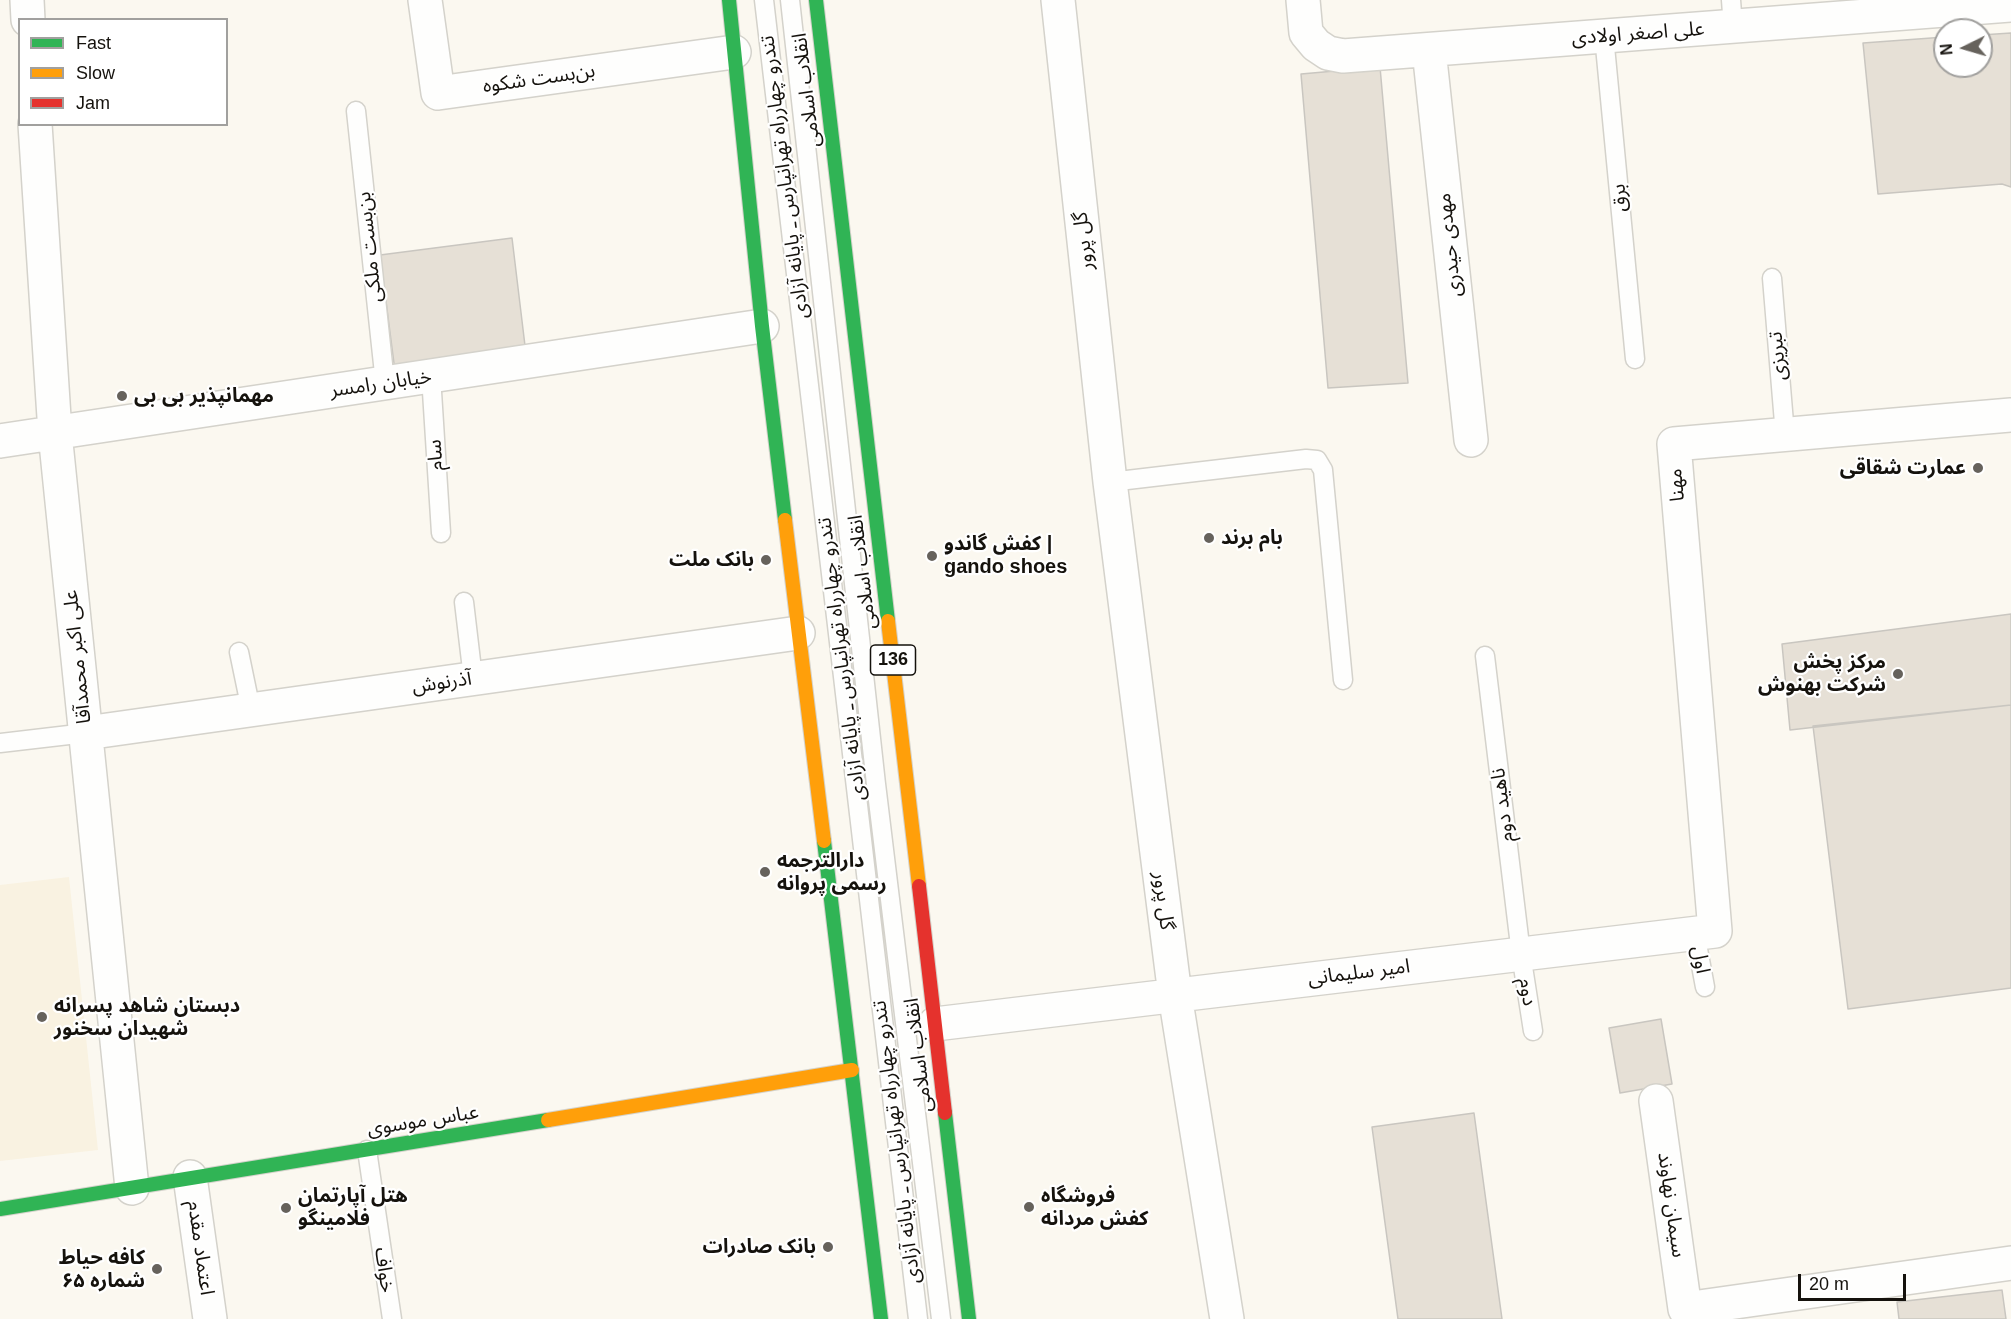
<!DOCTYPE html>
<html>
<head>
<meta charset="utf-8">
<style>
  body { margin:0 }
  #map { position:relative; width:2011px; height:1319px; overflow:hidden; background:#fbf8f0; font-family:Helvetica,sans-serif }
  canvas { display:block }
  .legend { position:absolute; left:18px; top:18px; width:210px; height:108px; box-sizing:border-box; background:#fff; border:2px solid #a1a09e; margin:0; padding:8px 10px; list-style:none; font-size:18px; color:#15120d }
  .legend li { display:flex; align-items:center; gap:12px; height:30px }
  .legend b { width:30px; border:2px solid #a1a09e }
  .north { position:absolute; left:1933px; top:18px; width:60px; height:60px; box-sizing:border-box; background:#fff; border:2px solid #a1a09e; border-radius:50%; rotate:265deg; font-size:16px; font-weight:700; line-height:24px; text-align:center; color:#15120d }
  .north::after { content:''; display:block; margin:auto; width:21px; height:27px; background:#66625c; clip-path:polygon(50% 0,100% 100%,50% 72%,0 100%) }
  .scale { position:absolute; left:1798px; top:1274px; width:108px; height:27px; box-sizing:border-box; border:3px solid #15120d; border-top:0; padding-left:8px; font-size:18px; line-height:21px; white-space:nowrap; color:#15120d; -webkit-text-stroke:4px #fff; paint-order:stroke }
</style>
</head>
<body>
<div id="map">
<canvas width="2011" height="1319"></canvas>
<ul class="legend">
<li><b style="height:8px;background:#30b455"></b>Fast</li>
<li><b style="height:8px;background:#ff9f0a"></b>Slow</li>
<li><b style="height:8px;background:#e5322d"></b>Jam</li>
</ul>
<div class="north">N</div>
<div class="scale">20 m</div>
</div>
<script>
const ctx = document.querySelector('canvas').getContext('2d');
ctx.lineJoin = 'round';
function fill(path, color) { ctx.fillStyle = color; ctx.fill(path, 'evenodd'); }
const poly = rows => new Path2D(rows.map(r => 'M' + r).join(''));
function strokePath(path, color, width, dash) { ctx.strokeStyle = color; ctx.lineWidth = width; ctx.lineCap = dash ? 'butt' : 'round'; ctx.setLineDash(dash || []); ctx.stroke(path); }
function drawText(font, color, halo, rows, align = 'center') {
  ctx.font = font + ' Helvetica,"Noto Sans Arabic",sans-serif'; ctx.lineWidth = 4.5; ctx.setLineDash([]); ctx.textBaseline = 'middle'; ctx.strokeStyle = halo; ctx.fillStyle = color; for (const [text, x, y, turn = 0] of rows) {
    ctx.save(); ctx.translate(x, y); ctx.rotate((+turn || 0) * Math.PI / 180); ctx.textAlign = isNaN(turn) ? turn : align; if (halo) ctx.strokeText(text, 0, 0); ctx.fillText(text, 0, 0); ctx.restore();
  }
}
fill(poly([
  [69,877,98,1150,0,1161,0,885]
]), '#f9f2e1');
const building = poly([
  [2011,33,2011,187,2002,184,1878,194,1863,43,1945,37,1945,66,1981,66,1981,35,2011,33],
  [1380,67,1408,383,1328,388,1301,74,1380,67],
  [512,238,526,354,395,371,380,255,512,238],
  [2011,614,2011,705,1790,730,1782,644,2011,614],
  [2011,705,2011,988,1848,1009,1813,726,2011,705],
  [1661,1019,1672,1084,1620,1093,1609,1028,1661,1019],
  [1474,1113,1502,1319,1398,1319,1372,1127,1474,1113],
  [2002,1290,2006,1319,1899,1319,1897,1302,2002,1290]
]);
fill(building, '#e6e0d6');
strokePath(building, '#c9c6c0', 1.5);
const lane = poly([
  [764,0,918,1319],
  [790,0,876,784,941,1319],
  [1731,0,1733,27],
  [1604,36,1635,359],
  [356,111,385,383],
  [1772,278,1785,435],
  [431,376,441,533],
  [1110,482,1306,459,1317,460,1323,470,1343,680],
  [464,602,473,678],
  [239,652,251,710],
  [1485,656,1521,954,1533,1031],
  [0,743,86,733],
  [1695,933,1705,987],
  [367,1150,392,1319]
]);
const street = poly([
  [27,0,28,20],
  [425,0,438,93,734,52],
  [1058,0,1110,482,1175,995,1227,1319],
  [1303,0,1306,33,1316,45,1328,53,1343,56,2011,5],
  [1429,50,1471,440],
  [35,124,55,433,132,1188],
  [0,441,762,326],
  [86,733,798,633],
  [935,1024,1715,931,1674,444,2011,415],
  [1656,1101,1685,1309,2011,1263],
  [190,1177,210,1319]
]);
const fast = poly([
  [729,0,762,326,785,520],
  [816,0,888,621],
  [824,841,881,1319],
  [945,1113,969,1319],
  [0,1209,548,1120]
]);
const slow = poly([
  [785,520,824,841],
  [888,621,919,886],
  [548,1120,852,1070]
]);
const jam = poly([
  [919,886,945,1113]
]);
strokePath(lane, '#d4d2cb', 21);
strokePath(street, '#d4d2cb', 36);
strokePath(fast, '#d4d2cb', 16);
strokePath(slow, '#d4d2cb', 16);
strokePath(jam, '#d4d2cb', 16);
strokePath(lane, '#fefefd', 18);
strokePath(street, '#fefefd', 33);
strokePath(fast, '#30b455', 14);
strokePath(slow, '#ff9f0a', 14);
strokePath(jam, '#e5322d', 14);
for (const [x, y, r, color] of [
  [122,396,6,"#66625c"],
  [1978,468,6,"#66625c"],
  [1209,538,6,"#66625c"],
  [932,556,6,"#66625c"],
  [766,560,6,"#66625c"],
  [1898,674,6,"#66625c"],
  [765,872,6,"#66625c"],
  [42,1017,6,"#66625c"],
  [1029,1207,6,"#66625c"],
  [286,1208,6,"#66625c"],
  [828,1247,6,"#66625c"],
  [157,1269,6,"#66625c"]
]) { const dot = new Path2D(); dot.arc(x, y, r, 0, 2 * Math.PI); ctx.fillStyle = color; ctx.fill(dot); strokePath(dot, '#fff', 2); }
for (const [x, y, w] of [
  [893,660,45]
]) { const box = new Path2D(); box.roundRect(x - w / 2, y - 15, w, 30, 4.5); ctx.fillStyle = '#fff'; ctx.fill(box); strokePath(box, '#15120d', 1.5); }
drawText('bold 18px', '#15120d', null, [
  ["136",893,660]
]);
drawText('20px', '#15120d', '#fff', [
  ["علی اصغر اولادی",1638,34,-4],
  ["بن‌بست شکوه",539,79,-8],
  ["انقلاب اسلامی",807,90,-97],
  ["تندرو چهارراه تهرانپارس ـ پایانه آزادی",785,177,-97],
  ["برق",1620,198,-95],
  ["گل پرور",1084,241,-96],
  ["مهدی حیدری",1450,245,-96],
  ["بن‌بست ملکی",370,247,-96],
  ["تبریزی",1778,356,-95],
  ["خیابان رامسر",381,384,-8],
  ["سام",436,455,-94],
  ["مهنا",1677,485,-95],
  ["انقلاب اسلامی",863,572,-97],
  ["علی اکبر محمدآقا",78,657,-96],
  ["تندرو چهارراه تهرانپارس ـ پایانه آزادی",842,659,-97],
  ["آذرنوش",442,683,-8],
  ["ناهید دوم",1503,805,-97],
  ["گل پرور",1163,901,83],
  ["اول",1700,960,80],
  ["امیر سلیمانی",1359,973,-7],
  ["دوم",1527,992,81],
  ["انقلاب اسلامی",919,1055,-97],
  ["عباس موسوی",423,1121,-9],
  ["تندرو چهارراه تهرانپارس ـ پایانه آزادی",897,1142,-97],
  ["سیمان نهاوند",1671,1205,82],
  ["اعتماد مقدم",200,1248,82],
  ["خواف",384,1270,82]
]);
drawText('bold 20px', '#15120d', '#fff', [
  ["مهمانپذیر بی بی",134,396],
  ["عمارت شقاقی",1966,468,"right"],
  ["بام برند",1221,538],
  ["کفش گاندو |",944,544],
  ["gando shoes",944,567],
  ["بانک ملت",754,560,"right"],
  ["مرکز پخش",1886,662,"right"],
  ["شرکت بهنوش",1886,685,"right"],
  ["دارالترجمه",777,861],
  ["رسمی پروانه",777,884],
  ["دبستان شاهد پسرانه",54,1006],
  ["شهیدان سخنور",54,1029],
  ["هتل آپارتمان",298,1196],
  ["فلامینگو",298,1219],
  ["فروشگاه",1041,1196],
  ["کفش مردانه",1041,1219],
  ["بانک صادرات",816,1247,"right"],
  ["کافه حياط",145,1258,"right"],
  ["شماره ۶۵",145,1281,"right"]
], 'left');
</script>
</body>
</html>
